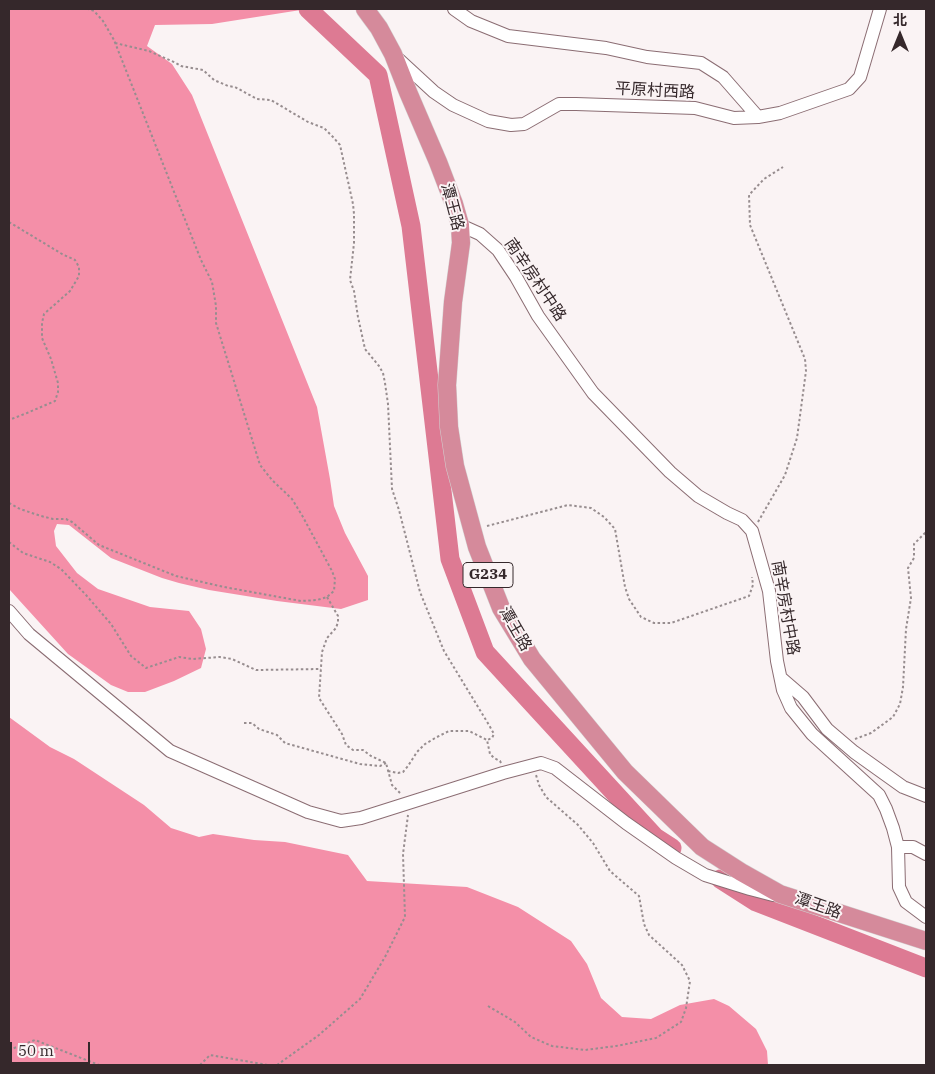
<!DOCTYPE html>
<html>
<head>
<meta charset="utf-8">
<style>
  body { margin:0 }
  #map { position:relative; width:935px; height:1074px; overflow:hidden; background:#faf3f4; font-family:"IBM Plex Serif","Noto Sans SC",serif }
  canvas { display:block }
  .frame { position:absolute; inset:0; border:10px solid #35282b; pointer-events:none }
  .north { position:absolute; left:875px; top:10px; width:50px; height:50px; -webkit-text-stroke:4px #faf3f4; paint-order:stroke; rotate:0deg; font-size:14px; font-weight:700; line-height:20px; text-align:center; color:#35282b }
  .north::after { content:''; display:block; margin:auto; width:18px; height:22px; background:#35282b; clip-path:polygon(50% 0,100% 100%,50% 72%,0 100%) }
  .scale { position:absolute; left:10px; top:1042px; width:80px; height:22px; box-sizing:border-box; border:2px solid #35282b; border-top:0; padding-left:6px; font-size:15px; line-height:18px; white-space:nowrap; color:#35282b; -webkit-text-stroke:4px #faf3f4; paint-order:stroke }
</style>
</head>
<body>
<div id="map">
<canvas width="935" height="1074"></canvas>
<div class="frame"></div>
<div class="north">北</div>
<div class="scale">50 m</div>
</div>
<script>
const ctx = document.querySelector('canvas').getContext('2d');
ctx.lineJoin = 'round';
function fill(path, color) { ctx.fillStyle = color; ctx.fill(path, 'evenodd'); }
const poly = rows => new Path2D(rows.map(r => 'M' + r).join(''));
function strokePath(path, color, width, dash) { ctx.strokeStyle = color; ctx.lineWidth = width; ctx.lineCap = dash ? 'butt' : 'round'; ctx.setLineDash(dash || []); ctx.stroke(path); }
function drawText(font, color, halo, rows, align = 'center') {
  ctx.font = font + ' "IBM Plex Serif","Noto Sans SC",serif'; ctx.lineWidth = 4; ctx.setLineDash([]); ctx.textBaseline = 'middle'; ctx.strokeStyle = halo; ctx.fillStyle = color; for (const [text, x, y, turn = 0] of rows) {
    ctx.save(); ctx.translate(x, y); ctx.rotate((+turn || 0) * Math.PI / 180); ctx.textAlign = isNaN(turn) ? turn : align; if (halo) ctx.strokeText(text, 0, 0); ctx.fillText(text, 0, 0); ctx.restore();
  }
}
fill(poly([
  [9,9,307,9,212,24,155,25,147,46,172,64,192,95,317,407,330,479,334,506,345,533,368,576,368,600,341,609,277,601,209,590,179,583,162,578,111,558,69,525,57,524,54,531,56,546,77,573,98,589,150,607,189,611,201,629,206,649,201,668,174,681,145,692,128,692,111,685,68,654,9,589],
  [9,717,50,747,74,759,144,805,171,828,199,837,213,834,254,840,285,842,348,855,367,881,467,887,518,907,571,941,587,964,601,998,622,1017,651,1019,680,1005,714,999,729,1006,756,1029,767,1051,768,1065,9,1065]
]), '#f48fa8');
strokePath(poly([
  [308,9,378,75,411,226,450,559,485,652,655,837,672,848],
  [720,879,756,902,926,968]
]), '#dd7a93', 19);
const minor = poly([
  [454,9,471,21,508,36,606,48,647,57,701,63,723,77,758,117],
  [396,57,434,92,453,105,488,121,511,125,524,124,559,104,576,104,695,108,734,118,758,117,780,113,849,89,860,77,880,9],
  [460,225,480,234,498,250,516,277,538,316,593,393,670,472,698,496,727,513,742,520,752,531,769,591,777,661,783,690,791,708,812,734,879,795,886,809,893,828,898,847,899,887,906,902,926,917],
  [9,611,29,634,170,751,308,812,341,821,361,818,503,773,541,763,555,768,626,823,676,858,705,875,750,889,773,895],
  [781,678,803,697,827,729,854,752,903,787,926,796],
  [898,847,913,847,926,854]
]);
const highway = poly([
  [365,9,379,28,393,54,408,92,438,162,454,204,460,225,461,243,453,302,447,385,449,427,455,466,477,547,501,608,532,659,625,772,702,847,741,872,780,894,926,941]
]);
strokePath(minor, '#8b6d73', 14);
strokePath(highway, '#d3d0d0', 19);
strokePath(poly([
  [115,43,149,51,176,63,181,66,203,70,214,80,228,86,235,87,257,99,271,100,308,122,324,128,333,137,340,145,353,204,354,214,354,243,350,280,354,291,358,317,365,349,379,366,383,373,385,383,388,404,392,489,399,510,420,592,444,651,489,725,494,734,492,738,487,740],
  [9,222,62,254,75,260,79,267,79,276,70,291,44,314,42,323,42,338,51,359,58,383,58,392,55,401,27,413,9,420],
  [9,503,20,509,41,516,53,519,66,519,72,522,99,545,176,576,224,587,301,601,317,600,327,597,334,591,335,579,332,571,303,517,292,499,272,480,260,465,216,323,216,306,212,282,201,260,114,40,103,21,94,11,88,9],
  [758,522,785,475,797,438,806,371,805,359,750,225,749,195,764,179,783,167],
  [487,526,568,505,591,508,604,517,615,529,625,587,629,599,641,617,654,623,671,623,749,596,753,585,752,577],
  [9,542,23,553,50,562,61,569,86,595,111,624,131,656,146,668,179,657,192,659,220,657,232,659,256,670,321,669],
  [327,597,338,616,338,622,336,628,327,638,322,652,319,698,342,734,346,745,353,750,363,750,371,756,386,763,392,785,400,793],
  [244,723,252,723,259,729,277,735,285,743,342,759,360,764,380,766,386,763],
  [855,739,871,733,893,717,900,704,903,687,906,629,911,598,908,568,914,558,914,544,926,532],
  [388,771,398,773,403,772,408,766,417,752,425,744,437,737,449,731,469,731,487,740,490,754,494,758,500,761,501,763],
  [488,1006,515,1022,531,1037,552,1046,585,1050,616,1046,656,1038,681,1022,686,1008,690,981,682,965,649,935,644,924,639,896,610,871,593,843,578,825,546,797,539,785,536,775],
  [9,1050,35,1040,99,1065],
  [200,1065,210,1055,268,1065],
  [277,1065,319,1035,360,999,385,957,405,917,403,854,408,815]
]), '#978d8f', 2, [2.5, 2.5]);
strokePath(minor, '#fff', 12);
strokePath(highway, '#d58a9b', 18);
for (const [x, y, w] of [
  [488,575,50]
]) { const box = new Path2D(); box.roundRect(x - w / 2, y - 12.5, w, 25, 4); ctx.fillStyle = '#faf3f4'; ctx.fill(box); strokePath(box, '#35282b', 1); }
drawText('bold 15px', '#35282b', null, [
  ["G234",488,575]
]);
drawText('16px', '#35282b', '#faf3f4', [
  ["平原村西路",655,91,3],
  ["潭王路",452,207,75],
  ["南辛房村中路",535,280,56],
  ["南辛房村中路",785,608,80],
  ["潭王路",515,629,60],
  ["潭王路",818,906,19]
]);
</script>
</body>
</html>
